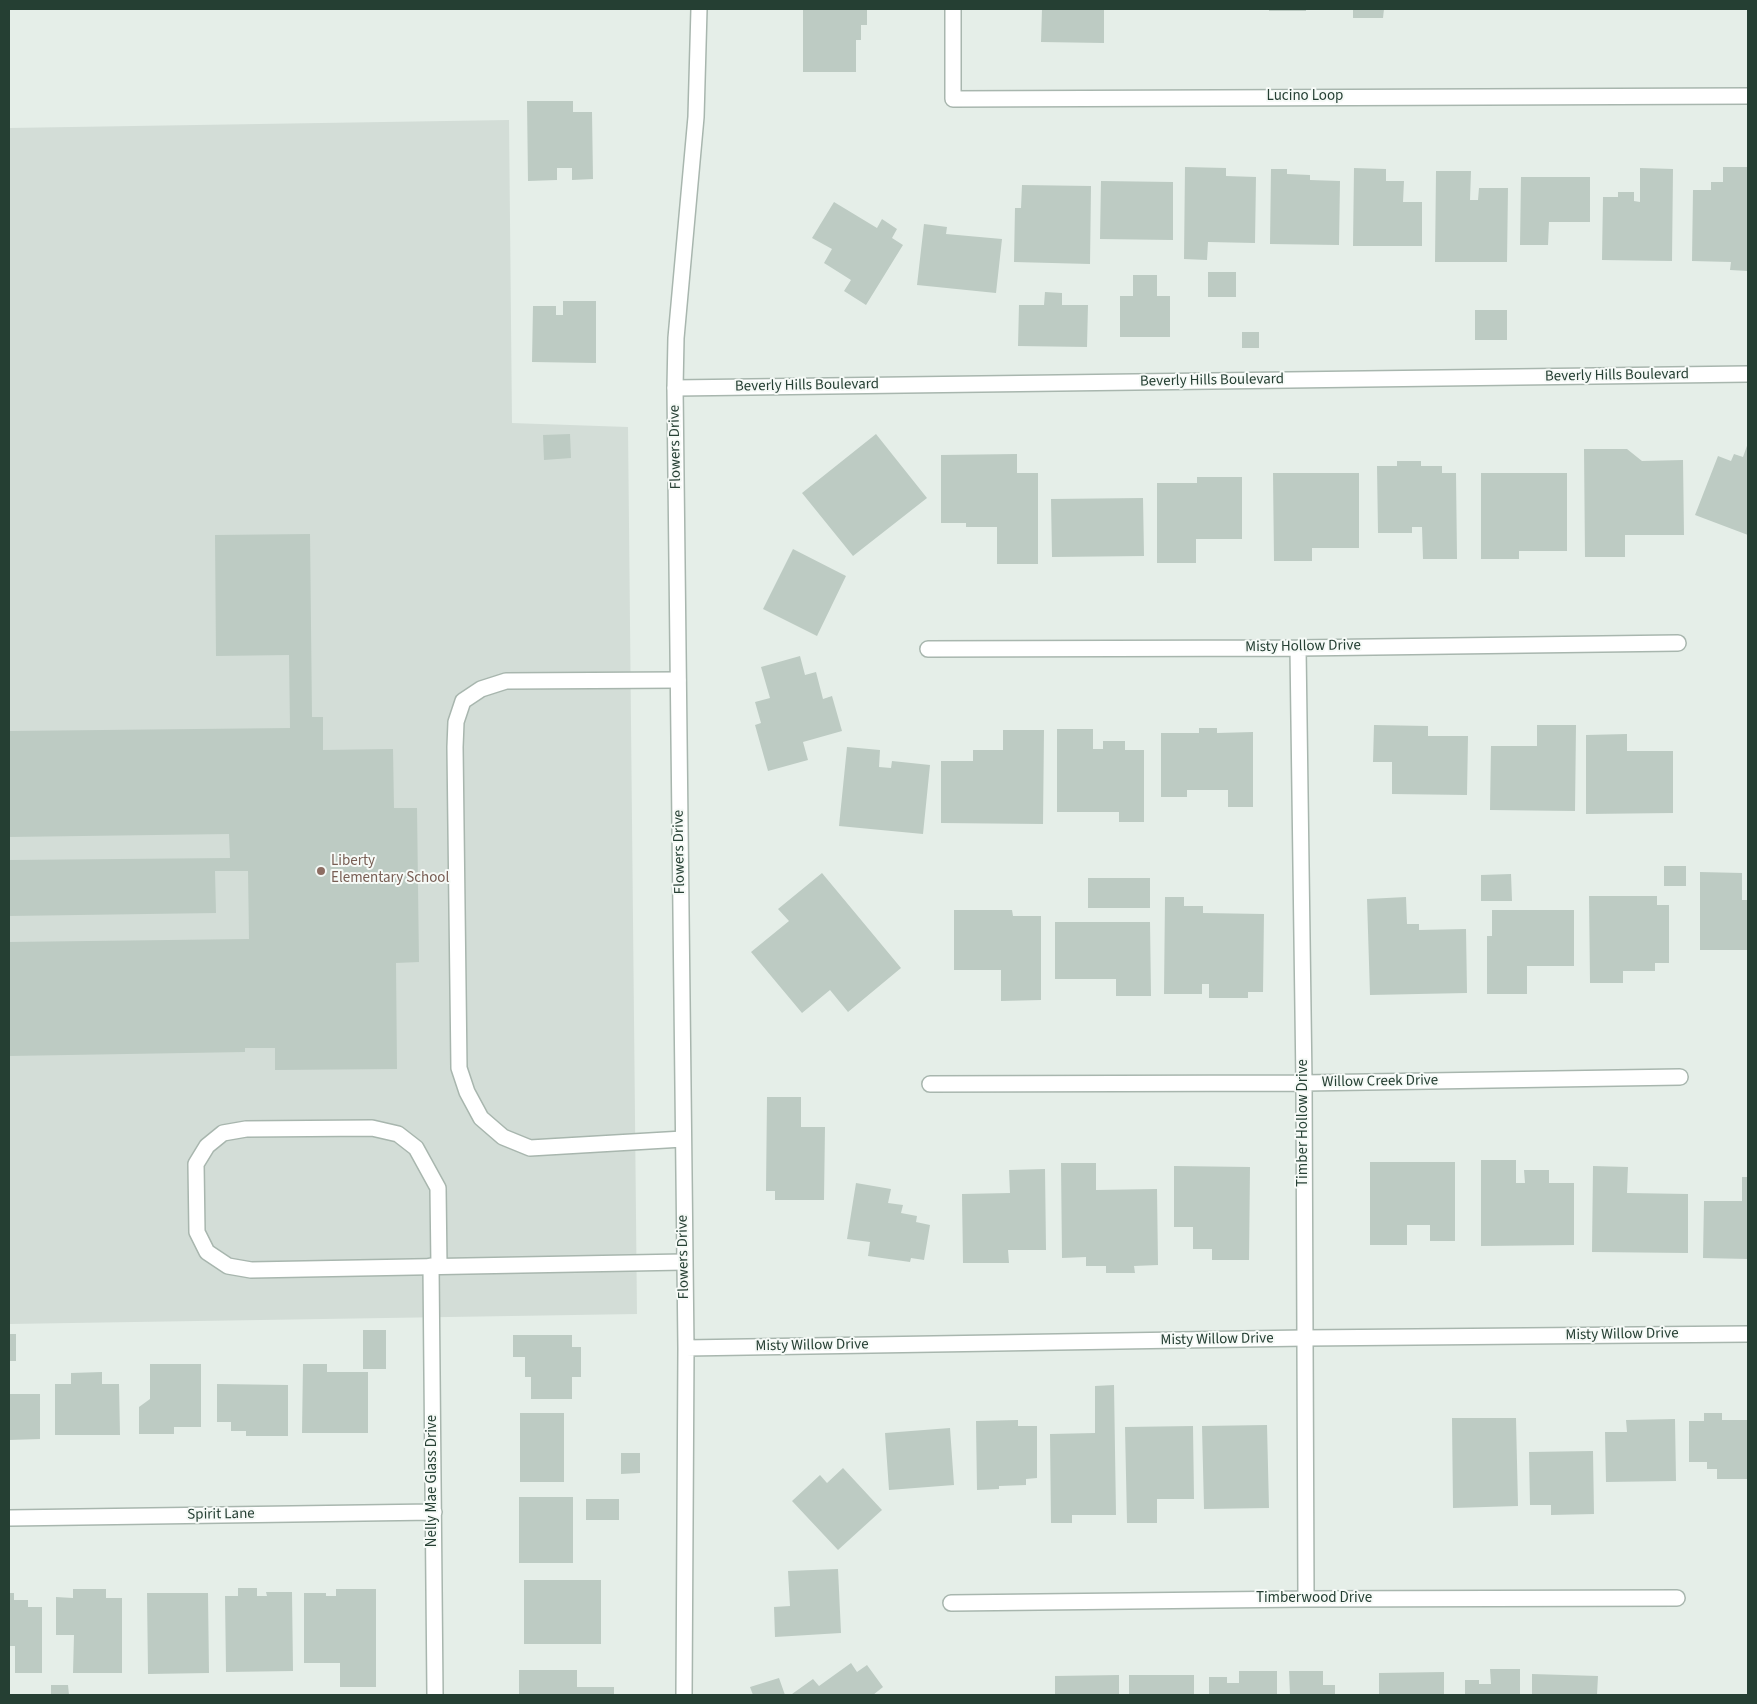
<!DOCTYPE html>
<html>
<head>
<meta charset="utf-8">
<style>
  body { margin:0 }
  #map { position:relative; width:1757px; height:1704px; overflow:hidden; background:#e5eee8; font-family:"Source Sans 3",sans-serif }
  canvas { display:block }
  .frame { position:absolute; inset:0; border:10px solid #253f33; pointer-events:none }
</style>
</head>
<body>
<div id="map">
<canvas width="1757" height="1704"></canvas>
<div class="frame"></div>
</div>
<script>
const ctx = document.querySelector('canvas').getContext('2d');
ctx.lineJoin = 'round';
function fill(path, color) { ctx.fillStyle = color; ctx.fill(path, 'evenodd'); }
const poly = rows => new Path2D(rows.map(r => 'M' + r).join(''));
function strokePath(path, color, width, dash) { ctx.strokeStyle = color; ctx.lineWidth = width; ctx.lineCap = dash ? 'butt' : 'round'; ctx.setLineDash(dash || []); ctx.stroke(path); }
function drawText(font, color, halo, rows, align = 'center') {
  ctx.font = font + ' "Source Sans 3",sans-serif'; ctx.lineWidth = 4; ctx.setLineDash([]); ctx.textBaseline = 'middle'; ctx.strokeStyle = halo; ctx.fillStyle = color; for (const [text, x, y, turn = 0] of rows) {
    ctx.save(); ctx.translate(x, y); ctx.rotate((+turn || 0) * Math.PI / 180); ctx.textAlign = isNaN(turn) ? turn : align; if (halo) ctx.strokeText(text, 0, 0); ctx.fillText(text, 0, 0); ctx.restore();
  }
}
fill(poly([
  [509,120,512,423,628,427,637,1314,9,1324,9,128]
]), '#d3ddd7');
fill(poly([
  [803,9,867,9,867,25,861,25,861,40,856,40,856,72,803,72],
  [1042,9,1104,9,1104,43,1041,42],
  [1269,9,1306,9,1306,11,1269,11],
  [1353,9,1384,9,1383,18,1353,18],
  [527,101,573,101,573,112,592,112,593,179,572,180,572,168,557,168,557,180,528,181],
  [1185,167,1226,168,1226,176,1256,177,1255,243,1208,242,1207,260,1184,259],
  [1723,167,1748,167,1748,271,1730,270,1731,262,1692,261,1693,190,1711,190,1711,182,1723,182],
  [1354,168,1386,169,1386,181,1404,181,1403,202,1422,202,1422,246,1353,246],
  [1640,168,1673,169,1672,261,1602,260,1603,197,1618,197,1618,192,1634,192,1634,201,1640,202],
  [1271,169,1287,169,1287,174,1310,175,1310,180,1340,181,1339,245,1270,244],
  [1436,171,1471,171,1470,200,1478,200,1479,188,1508,188,1507,262,1435,262],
  [1521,177,1590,177,1590,222,1549,222,1548,245,1520,245],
  [1101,181,1173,182,1173,240,1100,239],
  [1022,185,1091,186,1090,264,1014,262,1015,208,1021,208],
  [834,202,877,228,882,219,897,229,892,238,903,245,866,305,844,291,851,280,824,263,832,249,812,238],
  [924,224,947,227,946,234,1002,239,996,293,917,285],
  [1208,272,1236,272,1236,297,1208,297],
  [1133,275,1157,275,1157,296,1170,296,1170,337,1120,337,1120,296,1133,296],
  [1045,292,1062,293,1062,305,1088,305,1087,347,1018,346,1019,305,1044,305],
  [563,301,596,301,596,363,532,362,533,306,556,306,556,315,563,315],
  [1475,310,1507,310,1507,340,1475,340],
  [1242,332,1259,332,1259,348,1242,348],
  [570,434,571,458,544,460,543,435],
  [876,434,927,498,853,556,802,493],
  [1748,443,1748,535,1695,515,1718,456,1731,461,1734,454,1743,457],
  [1584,449,1627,449,1642,461,1683,460,1684,535,1625,535,1625,557,1585,557],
  [1017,454,1017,473,1038,473,1038,564,997,564,997,527,966,527,966,523,941,523,941,455],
  [1397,461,1421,461,1421,466,1442,466,1442,473,1456,473,1457,559,1423,559,1422,527,1412,527,1412,533,1378,533,1377,466,1397,466],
  [1273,473,1359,473,1359,548,1312,548,1312,561,1274,561],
  [1481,473,1567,473,1567,551,1519,551,1519,559,1481,559],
  [1197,477,1242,477,1242,539,1196,539,1196,563,1157,563,1157,483,1197,483],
  [1143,498,1144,556,1052,557,1051,499],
  [310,534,312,717,323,717,323,750,393,749,394,808,417,808,419,962,396,963,397,1069,275,1070,275,1048,245,1048,245,1052,9,1056,9,942,249,939,248,871,215,871,216,913,9,916,9,860,230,858,229,834,9,837,9,731,290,728,289,655,216,656,215,535],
  [793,549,846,576,817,636,763,609],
  [800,656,805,675,816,672,823,699,832,696,842,731,803,742,808,760,768,771,755,725,761,723,755,702,770,698,761,667],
  [1374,725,1428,726,1428,736,1468,736,1467,795,1392,794,1392,762,1373,762],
  [1537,725,1576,725,1575,811,1490,810,1491,746,1537,746],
  [1199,728,1217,728,1217,733,1253,732,1253,807,1228,807,1228,790,1187,790,1187,797,1161,797,1161,733,1199,733],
  [1057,729,1093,729,1093,749,1103,749,1103,741,1125,741,1125,750,1144,750,1144,822,1119,822,1119,812,1057,812],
  [1003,730,1044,730,1043,824,941,823,941,761,973,761,973,750,1003,750],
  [1627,734,1627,751,1673,751,1673,813,1586,814,1586,735],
  [847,747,880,750,879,767,891,768,892,761,930,765,923,834,839,826],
  [1664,866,1686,866,1686,886,1664,886],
  [1700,872,1742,873,1742,900,1748,900,1748,950,1700,950],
  [822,873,901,968,848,1012,830,990,802,1013,751,952,789,921,778,909],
  [1511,874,1512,901,1481,901,1481,875],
  [1088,878,1150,878,1150,908,1088,908],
  [1589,896,1657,896,1657,905,1669,905,1669,963,1655,963,1655,971,1623,971,1623,983,1590,983],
  [1165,897,1184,897,1184,906,1203,906,1203,913,1264,914,1263,992,1248,992,1248,998,1209,998,1209,984,1202,984,1202,994,1164,994],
  [1406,897,1407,924,1419,924,1419,930,1466,929,1467,993,1370,995,1367,899],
  [954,910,1012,910,1013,916,1041,916,1041,1000,1001,1001,1001,970,954,970],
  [1492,910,1574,910,1574,966,1527,966,1527,994,1487,994,1487,936,1492,936],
  [1055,922,1150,922,1151,996,1116,996,1116,979,1055,979],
  [767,1097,801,1097,801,1127,825,1127,824,1200,775,1200,775,1191,766,1191],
  [1481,1160,1516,1160,1516,1183,1525,1183,1524,1170,1549,1170,1549,1183,1574,1183,1574,1245,1481,1246],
  [1370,1162,1455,1162,1455,1241,1430,1241,1430,1225,1407,1225,1407,1245,1370,1245],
  [1061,1163,1096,1163,1096,1190,1157,1189,1158,1265,1134,1266,1135,1273,1106,1273,1106,1266,1086,1266,1086,1257,1062,1258],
  [1174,1166,1250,1167,1249,1260,1212,1260,1212,1249,1193,1249,1193,1227,1174,1227],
  [1593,1166,1628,1167,1627,1193,1688,1194,1688,1253,1592,1252],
  [1045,1169,1046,1250,1008,1250,1009,1263,963,1263,962,1194,1010,1193,1009,1170],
  [1742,1177,1748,1177,1748,1259,1703,1258,1704,1201,1742,1201],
  [856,1183,891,1189,888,1203,903,1205,901,1213,917,1216,916,1222,930,1225,924,1260,911,1258,910,1262,868,1256,870,1242,847,1239],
  [363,1330,386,1330,386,1369,363,1369],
  [9,1334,16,1334,16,1361,9,1361],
  [513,1335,572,1335,572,1347,581,1347,581,1377,572,1377,572,1399,531,1399,531,1377,525,1377,525,1357,513,1357],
  [150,1364,201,1364,201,1427,174,1427,174,1434,139,1434,139,1407,150,1399],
  [303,1364,327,1364,327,1372,368,1372,368,1433,302,1433],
  [102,1372,102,1384,119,1384,120,1435,55,1435,55,1384,71,1384,71,1373],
  [217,1384,288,1385,288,1436,246,1436,246,1431,231,1431,231,1422,217,1422],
  [1114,1385,1116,1515,1072,1515,1072,1523,1051,1523,1050,1434,1095,1433,1095,1386],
  [9,1394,40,1394,40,1439,9,1440],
  [520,1413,564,1413,564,1482,520,1482],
  [1704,1413,1722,1413,1722,1420,1748,1420,1748,1479,1717,1479,1717,1469,1707,1469,1707,1462,1689,1462,1689,1421,1704,1421],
  [1452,1418,1516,1418,1518,1506,1453,1508],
  [1675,1419,1676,1481,1606,1482,1605,1432,1627,1432,1626,1420],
  [1018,1420,1018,1426,1037,1426,1037,1478,1026,1479,1026,1485,999,1486,999,1489,977,1490,976,1421],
  [1267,1425,1269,1508,1204,1509,1202,1426],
  [1193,1426,1194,1499,1157,1499,1157,1523,1127,1523,1125,1427],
  [950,1428,954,1485,889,1490,885,1433],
  [1593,1451,1594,1514,1551,1515,1551,1505,1530,1505,1529,1452],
  [621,1453,640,1453,640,1473,621,1474],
  [843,1468,882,1510,838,1550,792,1501,820,1475,827,1483],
  [519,1497,573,1497,573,1563,519,1563],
  [586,1499,619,1499,619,1520,586,1520],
  [838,1569,841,1633,775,1637,774,1607,790,1606,788,1571],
  [524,1580,601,1580,601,1644,524,1644],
  [238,1588,257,1588,257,1596,267,1596,266,1592,292,1592,293,1671,226,1672,225,1596,238,1596],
  [73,1589,106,1589,106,1598,122,1598,122,1673,73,1673,74,1635,56,1635,56,1597,73,1598],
  [336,1589,376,1589,376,1687,340,1687,340,1663,304,1663,304,1593,326,1593,326,1596,336,1596],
  [9,1593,14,1593,14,1600,28,1600,28,1607,42,1607,42,1673,15,1673,15,1646,9,1646],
  [147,1593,208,1593,209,1673,148,1674],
  [851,1663,857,1672,867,1665,883,1687,873,1695,792,1694,813,1679,819,1686],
  [1490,1669,1520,1669,1520,1695,1465,1695,1465,1680,1479,1680,1479,1684,1491,1684],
  [519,1670,577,1670,577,1687,614,1687,614,1695,519,1695],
  [1239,1671,1277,1671,1277,1695,1209,1695,1209,1677,1227,1677,1227,1683,1239,1683],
  [1289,1671,1323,1671,1323,1685,1335,1685,1335,1695,1290,1695],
  [1444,1672,1444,1695,1379,1695,1379,1673],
  [1532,1674,1598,1676,1597,1695,1532,1695],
  [1119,1675,1119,1695,1055,1695,1055,1676],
  [1129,1675,1194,1675,1194,1695,1129,1695],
  [779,1678,785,1695,753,1695,750,1687],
  [51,1685,68,1685,69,1695,51,1695]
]), '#bdcbc3');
const service = poly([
  [678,680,506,681,481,689,463,701,456,722,455,747,459,1068,467,1092,481,1118,503,1137,530,1148,683,1139],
  [439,1266,438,1188,416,1148,398,1134,372,1128,246,1129,223,1133,207,1146,196,1164,197,1232,207,1252,228,1266,251,1270,684,1262]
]);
const minor = poly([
  [953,9,953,99,1748,96],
  [675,388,1748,374],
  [1298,648,1304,1083,1306,1599],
  [928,649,1298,648,1678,643],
  [930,1084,1304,1083,1680,1077],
  [431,1266,435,1695],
  [9,1518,434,1512],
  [951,1603,1306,1599,1677,1598]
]);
const tertiary = poly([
  [686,1348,1305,1338,1748,1334],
  [684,1695,686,1348,675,388,676,338,696,117,699,9]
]);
strokePath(service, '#a8b6ae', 18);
strokePath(minor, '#a8b6ae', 18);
strokePath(tertiary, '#a8b6ae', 18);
strokePath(service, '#fff', 15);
strokePath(minor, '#fff', 15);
strokePath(tertiary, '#fff', 15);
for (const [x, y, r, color] of [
  [321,871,5,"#8d6e63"]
]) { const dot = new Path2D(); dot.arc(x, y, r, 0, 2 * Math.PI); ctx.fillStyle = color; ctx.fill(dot); strokePath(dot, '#f6faf7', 2); }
drawText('15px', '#253f33', '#f6faf7', [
  ["Lucino Loop",1305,97],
  ["Beverly Hills Boulevard",1617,376,-1],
  ["Beverly Hills Boulevard",1212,381,-1],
  ["Beverly Hills Boulevard",807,386,-1],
  ["Flowers Drive",676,447,-91],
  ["Misty Hollow Drive",1303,647,-1],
  ["Flowers Drive",680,852,-91],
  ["Willow Creek Drive",1380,1082,-1],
  ["Timber Hollow Drive",1304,1123,-90],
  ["Flowers Drive",684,1257,-91],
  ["Misty Willow Drive",1622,1335,-1],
  ["Misty Willow Drive",1217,1340,-1],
  ["Misty Willow Drive",812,1346,-1],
  ["Nelly Mae Glass Drive",433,1481,-90],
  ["Spirit Lane",221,1515,-1],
  ["Timberwood Drive",1314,1599]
]);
drawText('15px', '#785e54', '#f6faf7', [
  ["Liberty",331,862],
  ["Elementary School",331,879]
], 'left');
</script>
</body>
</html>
